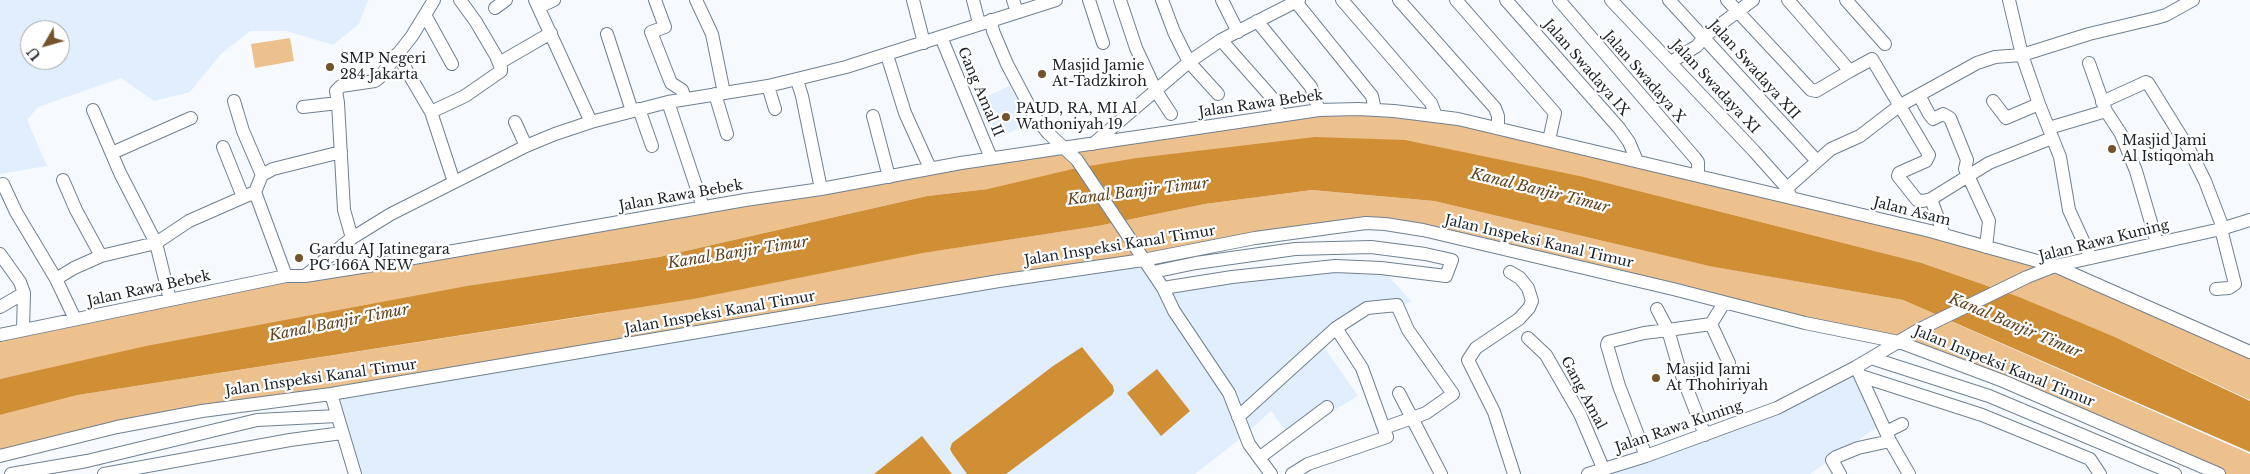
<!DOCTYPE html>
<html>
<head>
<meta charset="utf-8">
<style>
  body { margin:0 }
  #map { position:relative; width:2250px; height:474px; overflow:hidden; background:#f6fafe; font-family:"Libre Baskerville",serif }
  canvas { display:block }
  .north { position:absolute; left:20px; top:20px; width:50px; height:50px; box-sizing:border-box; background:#fff; border:1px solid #a4a7a9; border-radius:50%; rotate:232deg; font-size:14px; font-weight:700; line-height:20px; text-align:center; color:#1b2229 }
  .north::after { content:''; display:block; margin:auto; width:18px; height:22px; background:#74532a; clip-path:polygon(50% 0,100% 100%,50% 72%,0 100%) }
</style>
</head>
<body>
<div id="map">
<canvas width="2250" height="474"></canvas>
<div class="north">U</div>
</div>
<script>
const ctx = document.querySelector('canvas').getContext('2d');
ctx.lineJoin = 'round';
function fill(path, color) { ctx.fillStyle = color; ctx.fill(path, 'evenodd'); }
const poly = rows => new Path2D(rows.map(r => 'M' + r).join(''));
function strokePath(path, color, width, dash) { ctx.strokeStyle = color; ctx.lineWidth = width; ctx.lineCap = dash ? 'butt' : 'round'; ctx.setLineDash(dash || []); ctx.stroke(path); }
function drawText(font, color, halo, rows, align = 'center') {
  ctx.font = font + ' "Libre Baskerville",serif'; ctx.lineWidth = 4.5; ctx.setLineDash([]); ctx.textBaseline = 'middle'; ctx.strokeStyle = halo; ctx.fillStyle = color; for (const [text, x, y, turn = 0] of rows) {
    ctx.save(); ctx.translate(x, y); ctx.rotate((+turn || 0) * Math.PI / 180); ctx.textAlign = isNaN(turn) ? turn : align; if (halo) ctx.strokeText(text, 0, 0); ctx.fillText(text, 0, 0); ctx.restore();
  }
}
fill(poly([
  [0,0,368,0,359,24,333,45,287,31,250,31,221,54,190,92,154,101,121,78,38,107,27,120,47,166,0,174],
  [30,30,60,30,60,60,30,60],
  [1009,86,1031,122,994,140,976,102],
  [1143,260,1164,288,1381,268,1412,302,1359,317,1321,343,1358,396,1290,437,1271,411,1241,438,1195,474,360,474,338,395],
  [1852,374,1880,425,1810,474,1589,474]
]), '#e0eefd');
fill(poly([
  [290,38,294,61,255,68,251,44],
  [1319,110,1436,116,2055,266,2250,352,2250,400,2115,337,1999,290,1922,263,1584,177,988,189,927,196,659,257,476,285,0,379,0,335,286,276],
  [1312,190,1434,201,1705,265,1903,300,2250,454,2250,474,2215,474,1941,357,1382,224,311,396,0,456,0,415,78,395,599,314,750,287,921,253,1098,226,1205,204]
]), '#ecc18e');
fill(poly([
  [1315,137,1405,140,1584,177,1922,263,2019,297,2115,337,2250,401,2250,452,1903,300,1709,266,1434,201,1312,190,1205,204,1098,226,923,253,693,299,78,395,0,415,0,379,146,346,467,286,659,257,927,196,988,189,1077,168,1137,158],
  [1082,347,1113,386,1114,391,1112,395,1006,474,967,474,952,453,950,449,952,443,1053,366],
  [1157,369,1190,411,1161,436,1127,393],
  [922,436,952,474,874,474]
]), '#d18f35');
const minor = poly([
  [535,0,591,122],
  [655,0,665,27,651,32,671,83,682,90,685,98],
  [696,0,712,34,724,93],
  [913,0,924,43],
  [973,0,979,23],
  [1013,0,1017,12],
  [1089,0,1103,43],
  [1120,0,1136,48,1156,91,1171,114],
  [1162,0,1174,32,1189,62,1218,94],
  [1222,0,1238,32],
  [1342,0,1431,103,1436,116],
  [1399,0,1495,108,1498,116,1498,128],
  [1456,0,1555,113,1549,140],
  [1506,0,1619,128,1629,142,1637,161],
  [1559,0,1695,158,1698,162,1698,176],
  [1611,0,1754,151,1787,188,1790,195],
  [1669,0,1817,161],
  [1727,0,1811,90,1816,91,1850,71],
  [1788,0,1850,71,1872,59,1929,155,1926,161,1899,173,1898,176,1917,200,1923,201,1931,199],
  [1846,0,1885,44],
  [2009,0,2022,55,2039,104,2060,157,2069,210,2091,258],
  [1296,2,1372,96,1375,110],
  [539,7,554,0],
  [495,8,506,0],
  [425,15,452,64],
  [991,20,993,31,1007,64,1035,117,1048,133,1077,160,1163,288,1174,311,1229,393,1249,444,1271,474],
  [1257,21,1311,87,1319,110],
  [607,34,632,111],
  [941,37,991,158],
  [1221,40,1274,100,1280,116],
  [397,54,431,112,454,182],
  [887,55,905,113,930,168],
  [1671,62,1697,46,1705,36,1753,0],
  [499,63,551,33],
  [2089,63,2106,111,2121,134,2136,171,2157,243],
  [797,80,802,96,821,189],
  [768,86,775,109],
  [715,94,727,134],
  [1919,95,1929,114,1933,119,1943,114,1950,118,1967,160,1965,169,1989,221,1986,247],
  [234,101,243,131,262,175],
  [1993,101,2006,118,2039,104],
  [668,102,703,207],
  [2102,102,2146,82,2148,83,2189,149,2205,181,2223,228],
  [303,107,338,103],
  [639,109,652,146],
  [93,110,120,173,156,243,170,300],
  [431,112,465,96,501,71,501,68,496,56,476,22,460,0],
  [873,116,889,177],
  [515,122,526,146],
  [2049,128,2106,111],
  [1093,144,1189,62,1221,40,1299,0],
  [223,147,243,197],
  [112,153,191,118],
  [63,180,76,210,101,256],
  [3,184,16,212,56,279,75,319],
  [1787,188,1831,149,1860,136,1899,106,1977,63,1995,57,2022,55,2089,34,2156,18,2166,15,2193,0],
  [1944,235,1931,199,1989,163,2052,138],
  [352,238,344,210,338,103,336,91,341,86,375,81,379,78,412,36,434,0],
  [0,254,20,282,24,293,23,330],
  [1153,272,1196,263,1295,249,1371,247,1425,254,1452,260,1446,276,1381,268,1335,266,1232,277,1163,288],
  [1510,272,1520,278,1528,288,1532,301,1529,308,1519,319,1476,348,1468,360,1494,412,1514,474],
  [286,276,255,192,262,175,273,169,341,152],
  [305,276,352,238,391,214,526,146,555,134,591,122,668,102,768,86,846,67,1056,0],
  [56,279,74,268,101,256,156,243,189,221,255,192],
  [2216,289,2229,288,2235,284,2221,229],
  [0,307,24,293],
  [1657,309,1668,330,1711,324,1724,303],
  [1711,324,1729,363],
  [0,335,286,276,305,276,368,266,745,200,821,189,961,163,1319,110,1358,109,1394,111,1458,119,1930,231,2055,266,2250,352],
  [1528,338,1546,355,1580,414,1603,468],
  [1871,358,1989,396,2175,474],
  [1858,371,1890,441,1909,474],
  [1861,376,1982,415,2090,459,2100,474],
  [1399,393,1441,474],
  [331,394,355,474],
  [1238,417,1336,328,1367,308,1397,305,1408,330,1453,394,1426,413,1384,428],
  [1886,432,1902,424],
  [0,456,117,427,202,411,331,394,999,281,1143,260,1255,238,1366,223,1385,224,1423,230,1673,289,1805,323,1899,342,2003,381,2219,474],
  [1646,456,1619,386,1607,345,1608,342,1644,333,1668,330,1679,368,1705,435],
  [1259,458,1327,407],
  [11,474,87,461,257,420,337,416],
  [104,474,290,440,342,433],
  [1292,474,1308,464,1387,437,1362,368,1336,328],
  [1588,474,1646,456,1777,408,1856,367,1920,329,2027,277,2055,266,2221,229,2250,220],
  [1840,474,1832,460,1836,457,1858,448,1890,441]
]);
strokePath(minor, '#708091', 14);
strokePath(minor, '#fff', 12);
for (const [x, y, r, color] of [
  [330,67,5,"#74532a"],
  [1042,74,5,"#74532a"],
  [1006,117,5,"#74532a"],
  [2112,149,5,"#74532a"],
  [299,258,5,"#74532a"],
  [1656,378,5,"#74532a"]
]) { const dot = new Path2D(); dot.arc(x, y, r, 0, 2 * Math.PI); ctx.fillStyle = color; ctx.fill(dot); strokePath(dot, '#fff', 2); }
drawText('14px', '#1b2229', '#fff', [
  ["SMP Negeri",340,59],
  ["284 Jakarta",340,75],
  ["Masjid Jamie",1052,66],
  ["At-Tadzkiroh",1052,82],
  ["PAUD, RA, MI Al",1016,109],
  ["Wathoniyah 19",1016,125],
  ["Masjid Jami",2122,141],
  ["Al Istiqomah",2122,157],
  ["Gardu AJ Jatinegara",309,250],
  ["PG 166A NEW",309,266],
  ["Masjid Jami",1666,370],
  ["At Thohiriyah",1666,386]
], 'left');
drawText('14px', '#1b2229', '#fff', [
  ["Jalan Swadaya IX",1586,68,49],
  ["Jalan Swadaya XII",1754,70,48],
  ["Jalan Swadaya X",1644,77,49],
  ["Jalan Swadaya XI",1715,87,47],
  ["Gang Amal II",980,92,67],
  ["Jalan Rawa Bebek",1261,104,-8],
  ["Jalan Rawa Bebek",681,196,-10],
  ["Jalan Asam",1912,212,14],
  ["Jalan Rawa Kuning",2104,241,-14],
  ["Jalan Inspeksi Kanal Timur",1539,242,13],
  ["Jalan Inspeksi Kanal Timur",1120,246,-9],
  ["Jalan Rawa Bebek",149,289,-12],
  ["Jalan Inspeksi Kanal Timur",720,313,-10],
  ["Jalan Inspeksi Kanal Timur",2004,367,22],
  ["Jalan Inspeksi Kanal Timur",321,378,-8],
  ["Gang Amal",1583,393,62],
  ["Jalan Rawa Kuning",1679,427,-19]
]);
drawText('italic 15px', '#5f431f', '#fff', [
  ["Kanal Banjir Timur",1540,191,14],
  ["Kanal Banjir Timur",1138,192,-7],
  ["Kanal Banjir Timur",738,253,-9],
  ["Kanal Banjir Timur",339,323,-11],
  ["Kanal Banjir Timur",2015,326,23]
]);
</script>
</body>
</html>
